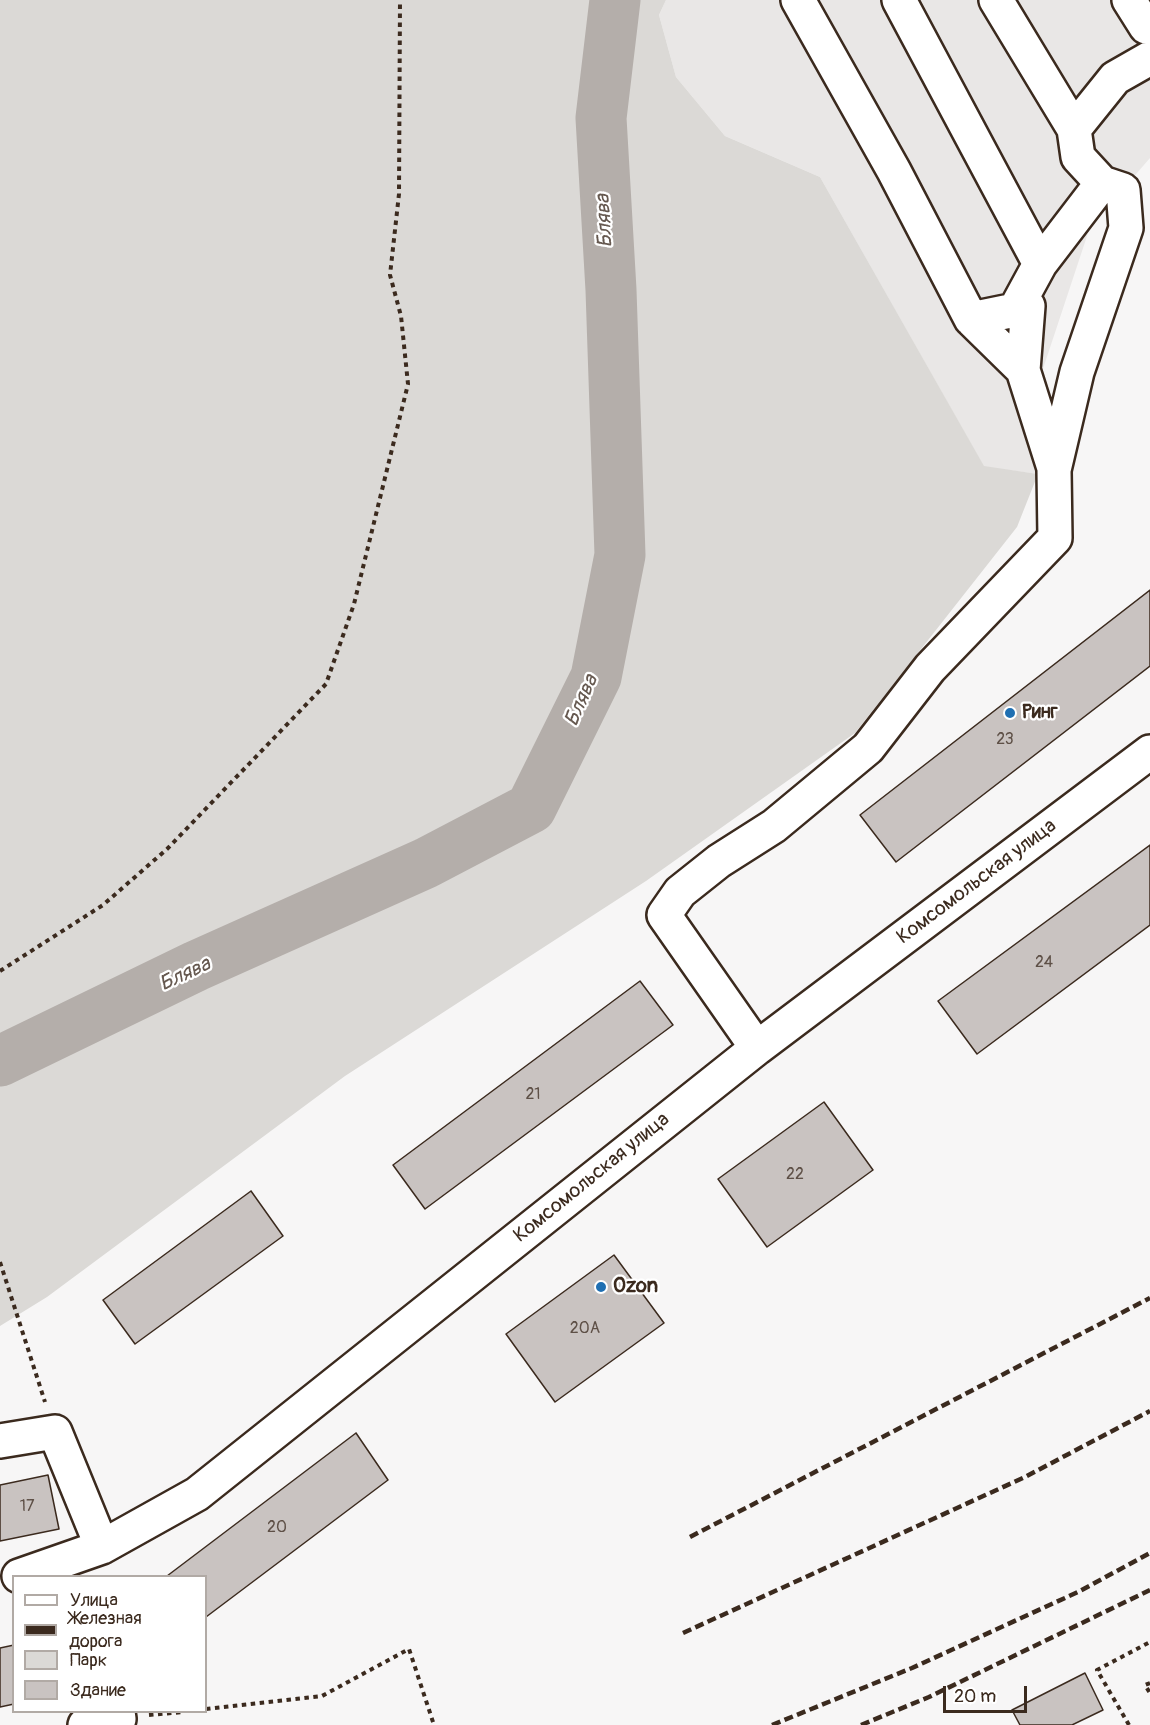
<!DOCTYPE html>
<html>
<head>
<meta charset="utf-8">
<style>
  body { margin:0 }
  #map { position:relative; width:1150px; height:1725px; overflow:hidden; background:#f7f6f6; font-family:Pangolin,sans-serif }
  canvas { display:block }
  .legend { position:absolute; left:12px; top:1575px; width:195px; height:138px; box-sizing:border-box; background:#fff; border:2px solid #b1aaa5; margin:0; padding:8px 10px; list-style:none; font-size:18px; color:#3b2a1e }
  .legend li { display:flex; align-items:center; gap:12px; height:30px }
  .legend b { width:30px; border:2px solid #b1aaa5 }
  .scale { position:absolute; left:943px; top:1686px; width:84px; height:27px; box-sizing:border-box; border:3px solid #3b2a1e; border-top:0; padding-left:8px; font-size:18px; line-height:21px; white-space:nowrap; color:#3b2a1e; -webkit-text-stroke:4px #fff; paint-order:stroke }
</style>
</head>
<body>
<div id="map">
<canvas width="1150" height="1725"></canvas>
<ul class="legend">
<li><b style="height:8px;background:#fff"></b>Улица</li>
<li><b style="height:8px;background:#3b2a1e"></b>Железная дорога</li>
<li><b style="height:16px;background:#dbd9d6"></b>Парк</li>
<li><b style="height:16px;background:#c9c3c1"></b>Здание</li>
</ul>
<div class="scale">20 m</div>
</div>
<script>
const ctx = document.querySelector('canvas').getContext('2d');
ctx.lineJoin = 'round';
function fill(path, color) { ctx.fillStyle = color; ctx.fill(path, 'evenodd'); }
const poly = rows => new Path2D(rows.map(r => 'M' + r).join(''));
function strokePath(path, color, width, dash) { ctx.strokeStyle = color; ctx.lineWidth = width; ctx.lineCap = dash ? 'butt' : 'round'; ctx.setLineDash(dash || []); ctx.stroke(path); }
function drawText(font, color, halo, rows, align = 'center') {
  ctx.font = font + ' Pangolin,sans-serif'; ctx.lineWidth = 4.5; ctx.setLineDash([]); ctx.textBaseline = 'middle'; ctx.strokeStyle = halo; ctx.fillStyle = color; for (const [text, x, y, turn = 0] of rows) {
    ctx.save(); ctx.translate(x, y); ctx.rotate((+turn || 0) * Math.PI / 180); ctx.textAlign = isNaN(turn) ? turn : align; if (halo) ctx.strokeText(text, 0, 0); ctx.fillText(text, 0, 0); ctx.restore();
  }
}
fill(poly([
  [666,0,1150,0,1150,158,1090,227,1030,408,1038,474,984,467,820,177,725,136,676,77,659,15]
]), '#e9e7e6');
fill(poly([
  [0,0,666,0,659,15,676,77,725,136,820,177,984,466,1038,474,1017,527,855,733,646,881,345,1076,47,1297,0,1326]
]), '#dbd9d6');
strokePath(poly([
  [0,1061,196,966,426,863,531,808,596,677,620,555,611,290,601,118,615,0]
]), '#b4aeaa', 51);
const building = poly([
  [1150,590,1150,666,896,862,860,815,1150,590],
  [1150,845,1150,925,977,1054,938,1001,1150,845],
  [640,981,673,1025,425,1209,393,1165,640,981],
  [824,1102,873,1170,767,1247,718,1179,824,1102],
  [251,1191,283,1236,135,1344,103,1300,251,1191],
  [614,1255,664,1323,555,1402,506,1334,614,1255],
  [356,1433,388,1480,206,1617,206,1576,167,1576,356,1433],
  [48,1475,59,1529,0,1541,0,1485,48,1475],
  [14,1645,14,1704,0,1707,0,1648,14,1645],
  [1085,1673,1103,1710,1072,1725,1020,1725,1012,1710,1085,1673]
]);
fill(building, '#c9c3c1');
strokePath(building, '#3b2a1e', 1.5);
const minor = poly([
  [798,0,894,171,971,319,1015,310],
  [899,0,1040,264],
  [996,0,1074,129],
  [1129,0,1146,27,1150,26],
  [971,319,1023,370],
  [1054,468,1023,370,1028,306,1015,310,1040,264,1102,183],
  [757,1048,664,915,680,892,719,861,774,826,868,748,930,668,1055,538,1054,470,1077,372,1126,228,1123,190,1102,183,1078,157,1074,129,1115,78,1150,58],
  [0,1441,55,1432,102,1547],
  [19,1576,102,1547,197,1494,757,1048,1150,752],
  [85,1725,119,1719,118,1712]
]);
strokePath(minor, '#3b2a1e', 38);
strokePath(poly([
  [0,971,103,905,167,849,326,684,354,604,408,384,401,316,390,275,399,194,400,0],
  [0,1262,45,1402],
  [1150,1683,1145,1685,1150,1693],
  [206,1709,322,1696,409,1649,434,1725],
  [149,1715,184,1712],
  [1129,1725,1097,1670,1150,1642]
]), '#3b2a1e', 4, [4.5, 4.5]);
strokePath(minor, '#fff', 33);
strokePath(poly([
  [690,1537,1150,1298],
  [683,1633,1025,1477,1150,1411],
  [772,1725,912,1668,1078,1592,1150,1553],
  [861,1725,929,1697,1150,1590]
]), '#3b2a1e', 4.5, [9, 4.5]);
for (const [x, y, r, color] of [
  [1010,713,6,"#1f6fb2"],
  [601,1287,6,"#1f6fb2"]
]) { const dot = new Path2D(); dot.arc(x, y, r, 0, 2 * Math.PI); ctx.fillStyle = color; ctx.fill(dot); strokePath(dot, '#fff', 2); }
drawText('16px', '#5e5047', null, [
  ["23",1005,740],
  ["24",1044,963],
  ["21",533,1095],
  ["22",795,1175],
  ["20А",585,1329],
  ["17",27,1507],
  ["20",277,1528]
]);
drawText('bold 20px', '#3b2a1e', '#fff', [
  ["Ринг",1022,713],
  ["Ozon",613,1287]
], 'left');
drawText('20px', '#3b2a1e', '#fff', [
  ["Комсомольская улица",977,882,-37],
  ["Комсомольская улица",592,1178,-39]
]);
drawText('italic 21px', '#65584f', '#fff', [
  ["Блява",605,221,-93],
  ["Блява",582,701,-66],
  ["Блява",185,975,-25]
]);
</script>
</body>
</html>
